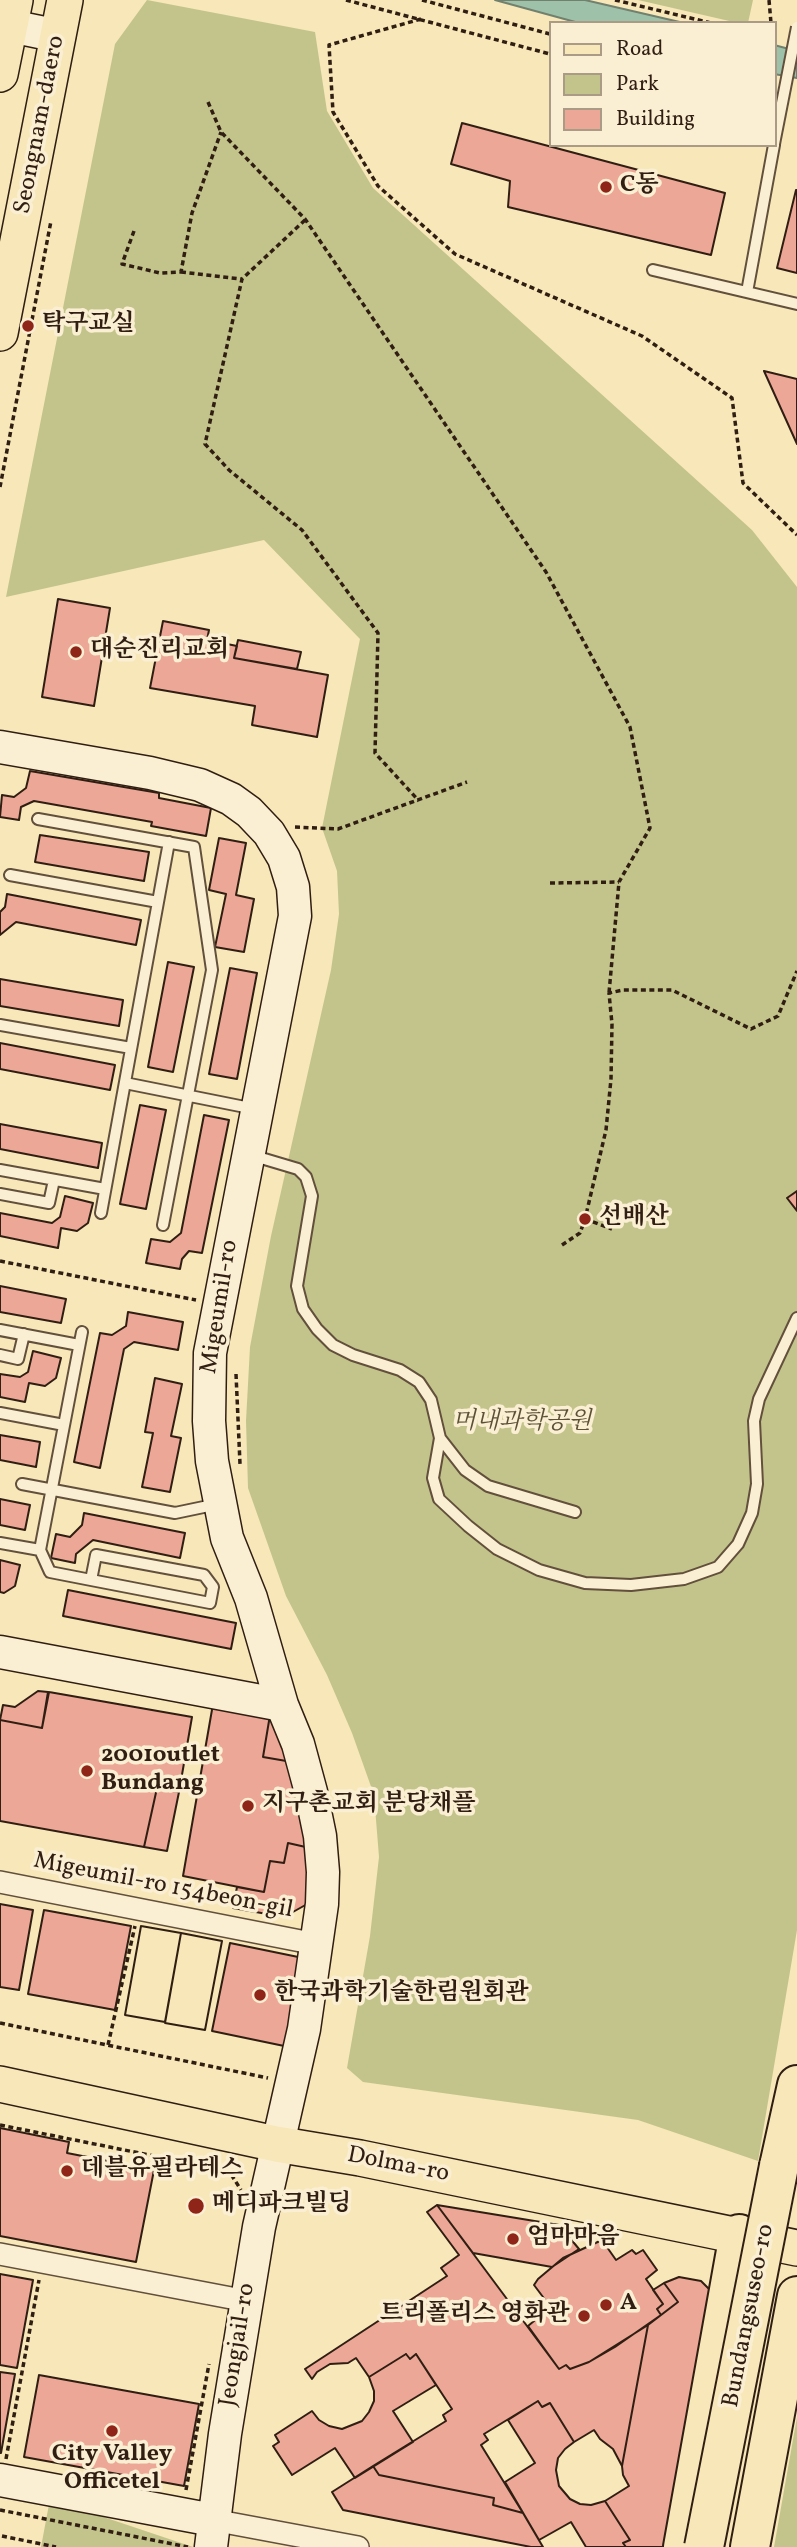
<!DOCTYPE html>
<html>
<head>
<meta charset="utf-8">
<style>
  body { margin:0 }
  #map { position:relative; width:797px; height:2547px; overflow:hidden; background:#f7e7b9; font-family:Vollkorn,serif }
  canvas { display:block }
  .legend { position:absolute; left:549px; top:21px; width:228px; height:126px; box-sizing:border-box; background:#faefd2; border:2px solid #a99b86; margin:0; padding:9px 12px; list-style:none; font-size:21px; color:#301e13 }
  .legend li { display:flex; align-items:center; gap:14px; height:35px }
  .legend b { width:35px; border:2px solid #a99b86 }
</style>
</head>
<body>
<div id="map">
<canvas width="797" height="2547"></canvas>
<ul class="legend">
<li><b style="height:9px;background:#f7e7b9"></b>Road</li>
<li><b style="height:19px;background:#c3c48b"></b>Park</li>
<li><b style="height:19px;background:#eca796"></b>Building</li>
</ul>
</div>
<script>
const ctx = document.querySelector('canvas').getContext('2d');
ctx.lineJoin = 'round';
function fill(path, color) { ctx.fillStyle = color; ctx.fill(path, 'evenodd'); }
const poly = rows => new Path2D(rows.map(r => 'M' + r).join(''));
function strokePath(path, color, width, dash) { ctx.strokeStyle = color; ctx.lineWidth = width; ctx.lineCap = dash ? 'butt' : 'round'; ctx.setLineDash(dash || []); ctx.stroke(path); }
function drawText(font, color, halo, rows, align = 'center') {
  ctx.font = font + ' Vollkorn,"Noto Serif KR",serif'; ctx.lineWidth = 7; ctx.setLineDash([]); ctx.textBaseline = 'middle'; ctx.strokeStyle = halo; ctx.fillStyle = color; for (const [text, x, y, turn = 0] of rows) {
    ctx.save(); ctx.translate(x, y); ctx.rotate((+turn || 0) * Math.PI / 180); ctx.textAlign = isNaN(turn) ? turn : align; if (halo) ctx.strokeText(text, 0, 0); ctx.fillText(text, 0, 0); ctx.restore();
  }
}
fill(poly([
  [147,0,315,32,327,111,373,188,752,530,797,587,797,1930,758,2161,638,2120,363,2082,347,2068,370,1936,379,1857,374,1795,352,1733,327,1675,286,1596,248,1488,246,1421,250,1347,271,1236,331,970,339,914,337,871,322,828,360,639,264,540,6,597,115,44],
  [638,0,753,0,748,23,738,23],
  [797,2417,797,2547,774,2547],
  [50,2499,193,2547,41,2547]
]), '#c3c48b');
const water = poly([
  [495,0,585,0,684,23,579,23,495,0],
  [774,45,797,51,797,78,774,74,774,45]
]);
fill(water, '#9ec1aa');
strokePath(water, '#72806e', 2);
const building = poly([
  [462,123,725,193,711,255,508,207,510,181,451,164,462,123],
  [796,190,797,190,797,273,777,268,796,190],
  [764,371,797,379,797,444,764,371],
  [58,599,110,608,94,706,42,697,58,599],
  [163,621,209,630,207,640,237,646,234,658,328,675,317,737,252,725,255,706,150,688,163,621],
  [238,640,301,652,297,669,234,658,238,640],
  [30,771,159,793,159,798,211,808,206,836,151,826,152,822,34,801,21,807,19,820,0,817,2,795,14,797,26,788,30,771],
  [40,835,149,852,144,881,35,862,40,835],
  [219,838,246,843,236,895,254,899,244,952,215,947,226,894,209,890,219,838],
  [7,894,141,920,136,945,16,922,0,935,0,912,5,907,7,894],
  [168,962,194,967,173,1072,148,1067,168,962],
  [230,968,257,973,237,1079,209,1074,230,968],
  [0,979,123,1000,119,1026,0,1006,0,979],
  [0,1043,115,1065,110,1090,0,1069,0,1043],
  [140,1105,166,1110,146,1209,120,1204,140,1105],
  [204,1115,229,1120,202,1253,189,1251,182,1259,180,1269,146,1263,151,1239,170,1242,181,1233,204,1115],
  [0,1124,102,1143,98,1168,0,1149,0,1124],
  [797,1191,797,1211,787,1198,797,1191],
  [65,1196,93,1203,88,1223,77,1231,61,1228,58,1248,0,1236,0,1213,52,1223,60,1217,65,1196],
  [0,1286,66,1299,61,1323,0,1312,0,1286],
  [128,1312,183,1322,178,1350,134,1342,124,1349,100,1468,74,1462,100,1333,112,1335,126,1326,128,1312],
  [33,1351,61,1358,56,1378,45,1386,29,1383,25,1402,0,1397,0,1374,20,1377,28,1372,33,1351],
  [155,1378,182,1384,171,1436,181,1438,170,1492,142,1487,153,1433,145,1432,155,1378],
  [0,1435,40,1442,36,1467,0,1460,0,1435],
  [0,1499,30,1505,25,1530,0,1525,0,1499],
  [84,1513,185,1533,180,1558,93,1540,76,1554,75,1563,51,1558,56,1534,70,1537,82,1525,84,1513],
  [0,1560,20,1565,15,1586,4,1593,0,1592,0,1560],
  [68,1590,236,1623,231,1649,63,1616,68,1590],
  [38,1691,48,1692,42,1728,0,1720,3,1705,15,1707,38,1691],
  [49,1692,192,1717,179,1792,157,1788,144,1847,0,1821,0,1720,42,1728,49,1692],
  [213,1704,270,1715,263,1757,298,1763,310,1848,288,1843,284,1863,270,1861,264,1892,183,1876,213,1704],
  [270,1715,298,1763,263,1757,270,1715],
  [157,1788,179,1792,167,1851,144,1847,157,1788],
  [288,1843,310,1848,309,1903,284,1917,233,1908,237,1887,264,1892,270,1861,284,1863,288,1843],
  [0,1904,33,1910,19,1990,0,1987,0,1904],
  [44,1910,131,1926,115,2010,28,1994,44,1910],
  [141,1926,181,1933,165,2022,125,2015,141,1926],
  [141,1926,181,1933,165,2022,125,2015,141,1926],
  [181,1933,222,1941,205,2030,165,2023,181,1933],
  [181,1933,222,1941,205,2030,165,2023,181,1933],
  [230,1943,308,1959,289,2047,212,2031,230,1943],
  [0,2128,69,2142,67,2153,154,2170,136,2262,0,2236,0,2128],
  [437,2205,559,2225,579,2249,552,2267,473,2253,437,2205],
  [437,2205,559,2369,566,2365,570,2369,589,2362,648,2325,622,2466,613,2449,600,2439,594,2430,574,2442,550,2403,542,2407,538,2401,484,2434,488,2440,481,2445,523,2513,493,2505,494,2498,379,2475,373,2466,446,2421,443,2415,452,2409,416,2354,410,2359,406,2354,369,2377,356,2358,348,2363,330,2364,317,2372,312,2379,305,2369,447,2276,441,2268,459,2255,427,2212,437,2205],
  [602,2240,616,2260,632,2250,636,2254,643,2250,657,2270,646,2279,663,2304,657,2309,661,2315,615,2347,589,2362,570,2369,566,2365,559,2369,528,2326,534,2321,531,2317,549,2305,534,2285,538,2279,563,2258,602,2240],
  [0,2274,33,2280,17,2368,0,2365,0,2274],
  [679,2277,701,2281,710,2290,672,2547,626,2547,623,2543,630,2540,605,2501,629,2486,623,2475,622,2466,648,2325,678,2302,664,2283,679,2277],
  [664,2283,678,2302,661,2315,657,2309,663,2304,653,2290,664,2283],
  [406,2354,410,2359,416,2354,436,2385,393,2411,413,2442,355,2478,335,2448,292,2475,273,2446,279,2442,275,2435,312,2411,319,2420,329,2426,342,2429,362,2421,369,2412,374,2401,374,2391,369,2377,406,2354],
  [0,2372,15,2374,1,2453,0,2453,0,2372],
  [39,2375,199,2404,184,2486,24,2457,39,2375],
  [538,2401,542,2407,550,2403,574,2442,565,2449,558,2458,556,2470,559,2486,570,2499,580,2504,591,2505,605,2501,630,2540,623,2543,626,2547,586,2547,571,2522,539,2540,505,2482,535,2463,508,2420,538,2401],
  [373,2466,379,2475,494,2498,493,2505,523,2513,543,2547,531,2547,343,2510,332,2492,373,2466]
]);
fill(building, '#eca796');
strokePath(building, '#301e13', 2);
const lane = poly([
  [653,270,797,304],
  [747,292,774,145],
  [38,819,194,847,212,970,163,1225],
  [10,875,158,902],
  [0,1025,131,1048],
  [125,1083,255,1109],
  [251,1155,298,1169,306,1177,312,1196,297,1286,303,1309,317,1329,333,1345,353,1355,400,1370,419,1382,431,1400,440,1438,433,1478,439,1499,468,1526,497,1549,539,1570,585,1583,631,1585,684,1579,718,1567,738,1544,752,1513,757,1484,754,1421,759,1399,797,1318],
  [0,1170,105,1189],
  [0,1194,49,1203,54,1180],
  [101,1213,169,842],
  [0,1330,79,1345],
  [82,1332,40,1550,50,1572,91,1580,210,1603,213,1587,204,1575,96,1555,91,1580],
  [0,1355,18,1359,24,1334],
  [0,1413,64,1425],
  [440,1438,465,1470,488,1486,575,1512],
  [22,1484,175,1513,218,1504],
  [0,1543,40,1550]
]);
const street = poly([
  [0,1882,316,1944],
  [0,2254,247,2301],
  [213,2520,358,2547]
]);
const secondary = poly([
  [0,24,59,36],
  [0,747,150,773,200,785,231,799,249,812,269,833,284,858,293,887,295,916,210,1353,209,1421,212,1461,227,1538,251,1598,282,1705,298,1744,311,1792,320,1836,323,1872,322,1904,304,2029,259,2227,225,2434,211,2547],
  [0,1652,282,1705],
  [0,2480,213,2520]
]);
const primary = poly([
  [0,74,15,0],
  [0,333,65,0],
  [0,2084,276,2144,360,2158,797,2248]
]);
const highway = poly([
  [779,2166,797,2085],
  [683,2547,739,2234],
  [750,2547,797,2296]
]);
strokePath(lane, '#62503c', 14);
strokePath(street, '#62503c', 24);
strokePath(secondary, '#301e13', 35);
strokePath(primary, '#301e13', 38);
strokePath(highway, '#301e13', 42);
strokePath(poly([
  [346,0,550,54],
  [422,0,550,34],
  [615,0,711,23],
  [769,0,771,23],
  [421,19,329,45,333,112,378,186,455,254,642,336,732,398,743,483,797,535],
  [208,102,221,132,305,219,546,572,630,727,650,828,619,882,609,993],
  [305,220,242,279,205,444,229,470,302,530,378,633,375,753,419,801],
  [134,231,122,264,160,273,181,272,192,213,221,132],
  [181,272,241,279],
  [0,487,51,221],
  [295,827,338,829,467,782],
  [550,883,619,882],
  [585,1219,612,1229],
  [562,1245,580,1233,585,1219,606,1130,611,1079,612,1024,609,993,623,990,672,990,751,1029,778,1016,797,971],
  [0,1261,196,1300],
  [236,1374,240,1464],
  [0,2023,268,2078],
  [108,2045,135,1926],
  [0,2125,229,2171,241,2190],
  [6,2459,39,2280],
  [186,2490,209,2364],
  [0,2510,188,2547],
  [2,2536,56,2547]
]), '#301e13', 3.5, [5, 3.5]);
strokePath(lane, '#faefd2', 10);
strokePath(street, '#faefd2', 21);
strokePath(secondary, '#faefd2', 32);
strokePath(primary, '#f7e7b9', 35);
strokePath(highway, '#f7e7b9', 38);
const laneBridge = poly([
  [774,144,797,27]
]);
const highwayBridge = poly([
  [704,2547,779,2166]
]);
strokePath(laneBridge, '#62503c', 14, []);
strokePath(highwayBridge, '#301e13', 42, []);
strokePath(laneBridge, '#faefd2', 10);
strokePath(highwayBridge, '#f7e7b9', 38);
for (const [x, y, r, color] of [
  [606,187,7,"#8f2418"],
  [28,326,7,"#8f2418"],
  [76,652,7,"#8f2418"],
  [585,1219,7,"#8f2418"],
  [87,1771,7,"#8f2418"],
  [248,1806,7,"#8f2418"],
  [260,1995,7,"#8f2418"],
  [67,2171,7,"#8f2418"],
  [196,2206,9,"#8f2418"],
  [513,2239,7,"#8f2418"],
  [606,2305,7,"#8f2418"],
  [584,2316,7,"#8f2418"],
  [112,2431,7,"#8f2418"]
]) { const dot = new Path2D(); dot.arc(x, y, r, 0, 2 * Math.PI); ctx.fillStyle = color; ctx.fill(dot); strokePath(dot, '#faefd2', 2.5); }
drawText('24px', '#301e13', '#faefd2', [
  ["Seongnam-daero",41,125,-79],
  ["Migeumil-ro",221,1307,-81],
  ["Migeumil-ro 154beon-gil",163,1887,11],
  ["Dolma-ro",398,2166,11],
  ["Bundangsuseo-ro",750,2316,-79],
  ["Jeongjail-ro",239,2345,-81]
]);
drawText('bold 24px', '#301e13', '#faefd2', [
  ["C동",620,187],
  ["탁구교실",42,326],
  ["대순진리교회",90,652],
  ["선배산",599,1219],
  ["2001outlet",101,1757],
  ["Bundang",101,1785],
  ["지구촌교회 분당채플",262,1806],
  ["한국과학기술한림원회관",274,1995],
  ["데블유필라테스",81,2171],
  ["메디파크빌딩",212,2206],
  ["엄마마음",527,2239],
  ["A",620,2305],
  ["트리폴리스 영화관",570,2316,"right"],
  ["City Valley",112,2456,"center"],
  ["Officetel",112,2484,"center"]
], 'left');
drawText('italic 24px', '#5c5037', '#faefd2', [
  ["머내과학공원",522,1424]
]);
</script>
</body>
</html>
